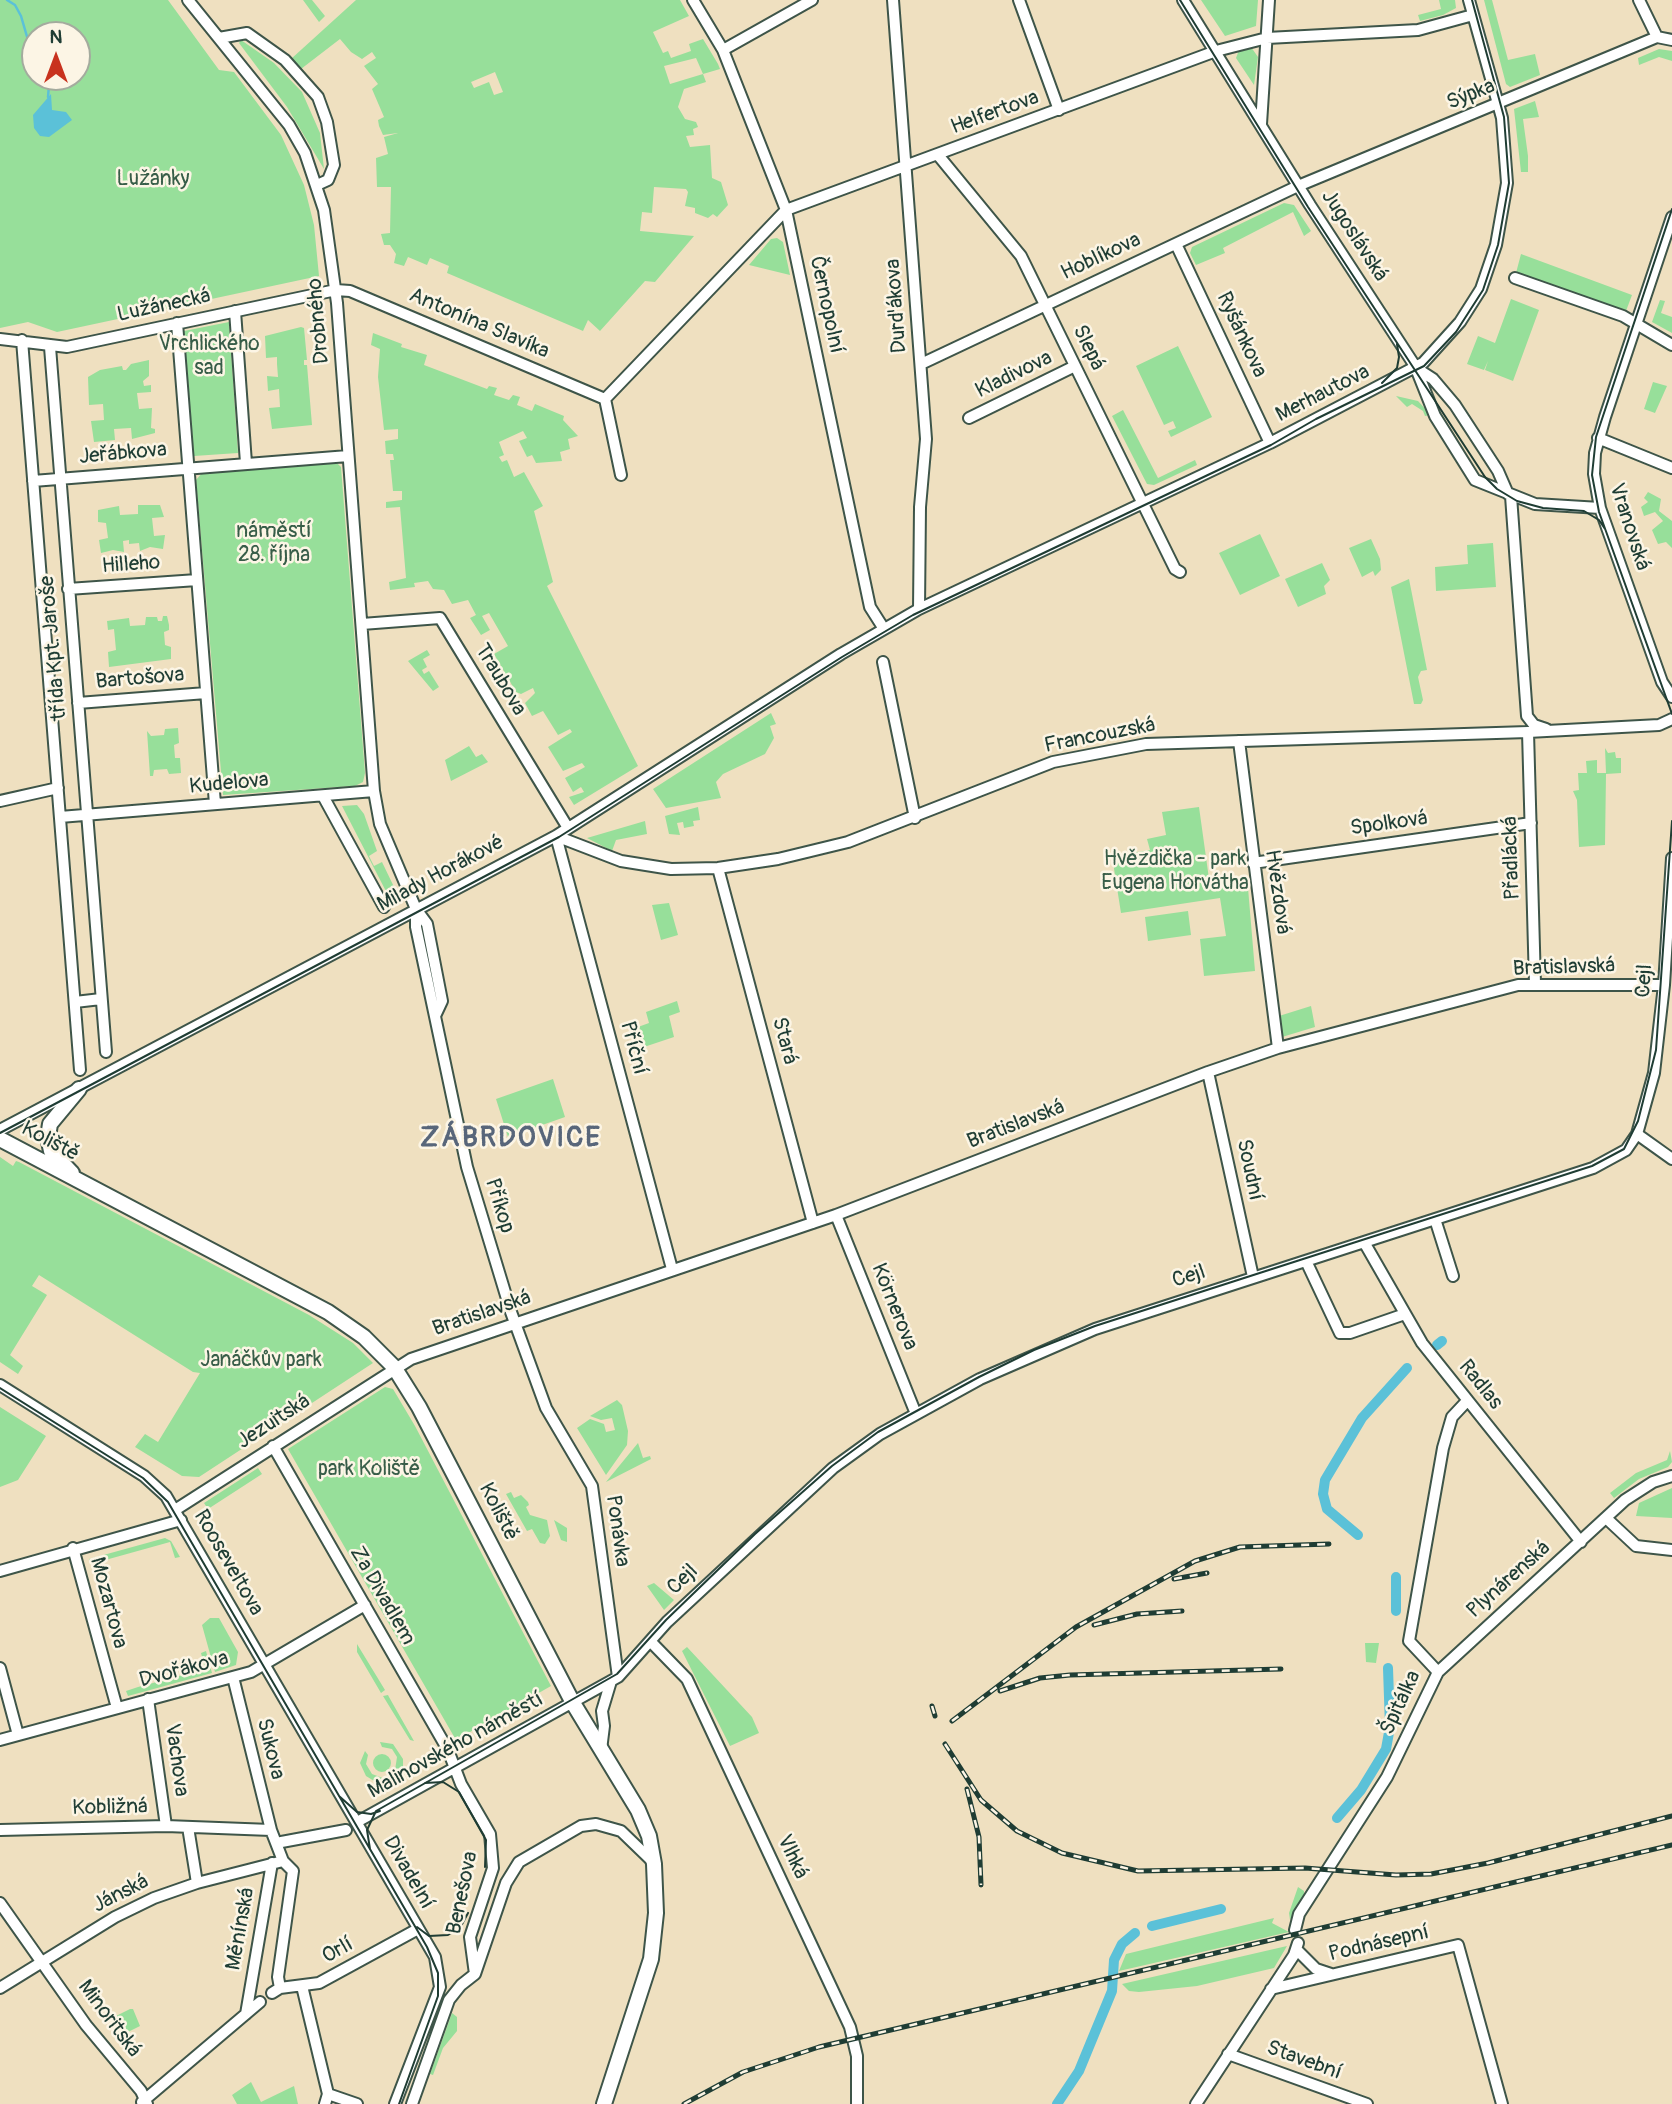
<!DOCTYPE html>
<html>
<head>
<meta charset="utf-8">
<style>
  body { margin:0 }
  #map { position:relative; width:1672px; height:2104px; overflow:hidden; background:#efe0c0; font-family:Pangolin,sans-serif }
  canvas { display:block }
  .north { position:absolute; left:21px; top:21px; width:70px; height:70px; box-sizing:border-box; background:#fcf5e5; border:2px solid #a4ab9e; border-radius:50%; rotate:0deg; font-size:19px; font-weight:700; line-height:28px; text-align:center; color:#1f3d34 }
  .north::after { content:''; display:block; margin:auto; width:24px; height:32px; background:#c8321e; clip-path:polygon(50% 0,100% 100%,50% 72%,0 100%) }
</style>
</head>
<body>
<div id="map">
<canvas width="1672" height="2104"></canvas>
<div class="north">N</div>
</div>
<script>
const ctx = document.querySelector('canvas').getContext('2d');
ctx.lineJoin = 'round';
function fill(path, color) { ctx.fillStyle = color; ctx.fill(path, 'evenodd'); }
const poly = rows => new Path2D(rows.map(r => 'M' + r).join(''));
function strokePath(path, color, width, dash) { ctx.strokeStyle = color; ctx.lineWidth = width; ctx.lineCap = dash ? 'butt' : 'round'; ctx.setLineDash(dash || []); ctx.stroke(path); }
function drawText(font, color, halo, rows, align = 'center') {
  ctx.font = font + ' Pangolin,sans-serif'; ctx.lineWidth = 5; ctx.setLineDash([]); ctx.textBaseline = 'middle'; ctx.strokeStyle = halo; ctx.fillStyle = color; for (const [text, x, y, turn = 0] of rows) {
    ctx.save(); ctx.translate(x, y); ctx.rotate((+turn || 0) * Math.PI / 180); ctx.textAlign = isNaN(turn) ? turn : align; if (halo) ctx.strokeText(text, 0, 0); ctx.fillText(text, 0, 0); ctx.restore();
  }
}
fill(poly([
  [0,0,168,0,219,70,234,72,281,135,304,185,314,225,319,276,57,332,28,322,0,328],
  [35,35,77,35,77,77,35,77],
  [303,0,312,0,325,16,319,22],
  [356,0,680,0,689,16,653,32,663,53,668,51,671,58,691,51,689,44,703,39,718,64,720,69,703,74,706,82,684,89,678,107,685,119,696,122,698,127,693,129,694,135,686,136,690,147,710,145,712,178,721,182,728,205,717,217,713,214,708,218,695,213,695,208,685,206,688,192,686,189,654,187,652,213,642,212,640,231,694,236,655,282,645,281,600,331,588,320,583,331,447,273,449,266,430,258,427,265,408,257,404,266,394,263,396,254,390,245,384,245,381,234,390,233,391,187,377,187,376,158,388,154,384,137,398,133,383,135,379,126,378,120,384,117,372,89,378,84,364,66,376,58,372,52,362,59,351,52,340,39,301,69,291,59],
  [696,58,703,74,670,84,664,66],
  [495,72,503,92,494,95,489,82,474,88,471,82],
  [1201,0,1258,0,1256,26,1225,36],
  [1439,0,1455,0,1456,8,1443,15,1420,21,1418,15,1441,9],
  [1484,0,1492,0,1508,60,1535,54,1540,75,1510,87,1506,84],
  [241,40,274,63,302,92,320,133,324,169,287,107,239,43],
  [1251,47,1258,57,1254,85,1236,58,1239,50],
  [1659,49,1672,51,1672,61,1659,57,1639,65,1638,58],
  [1535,101,1539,117,1523,119,1528,156,1528,172,1521,172,1514,109],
  [1284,203,1294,205,1311,231,1304,236,1293,212,1223,248,1225,253,1196,265,1190,253,1192,247],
  [777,238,783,242,790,275,749,265,771,239],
  [1521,254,1632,295,1626,311,1516,273],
  [1511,299,1539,310,1513,381,1485,370,1488,361,1484,370,1467,364,1478,336,1495,343],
  [1660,300,1665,301,1661,313,1672,317,1672,333,1652,322],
  [229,322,238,453,194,456,184,331],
  [301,327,304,328,307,360,304,360,304,365,307,365,312,425,272,429,269,408,280,407,279,389,268,391,267,376,278,377,277,364,277,357,266,358,265,336],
  [373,333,402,344,401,347,427,355,424,365,487,389,489,386,497,388,494,395,509,400,513,395,520,397,517,405,532,411,535,404,564,416,563,420,578,436,568,439,570,449,560,452,562,461,536,463,532,455,527,457,519,441,527,438,523,431,499,442,504,455,499,457,502,462,507,460,514,477,524,472,543,506,534,511,553,582,547,586,638,766,574,805,569,797,584,792,581,787,573,792,565,778,585,767,582,763,563,771,548,747,572,732,570,729,558,735,543,711,532,716,525,703,535,693,533,688,521,694,516,692,494,654,508,646,489,613,482,616,490,630,481,635,470,618,476,615,468,600,452,604,444,590,433,589,428,581,414,583,415,587,390,590,389,582,406,578,400,507,386,508,386,502,402,500,402,491,393,491,390,460,394,460,393,454,386,454,385,441,398,439,398,429,384,430,378,377,380,349,371,345],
  [1178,346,1212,417,1171,437,1168,431,1176,428,1173,421,1164,425,1136,366],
  [149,360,149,376,143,381,144,386,151,385,151,392,137,393,139,409,152,408,151,428,155,429,155,433,132,439,131,428,114,429,115,440,94,442,91,421,104,420,103,404,89,405,88,377,100,370,122,366,123,370,126,370,131,364],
  [1653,382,1667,386,1655,413,1644,409],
  [1396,396,1418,401,1431,415,1425,416,1423,411,1412,404,1407,407],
  [1123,410,1158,478,1195,460,1197,465,1154,485,1147,484,1112,416],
  [336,462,341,467,365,773,363,782,355,786,223,795,196,480,202,473],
  [1648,492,1661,499,1659,511,1672,521,1672,548,1666,542,1658,544,1652,530,1663,521,1655,512,1644,516,1641,507,1648,502,1644,498],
  [138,505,160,505,164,517,152,518,154,536,165,535,163,549,150,547,140,551,139,543,129,544,129,540,123,541,124,552,113,550,101,553,99,540,108,538,106,523,98,522,98,510,119,506,120,515,138,514],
  [1260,534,1280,576,1240,595,1219,553],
  [1371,539,1380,559,1381,570,1375,576,1373,571,1362,577,1349,548],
  [1493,543,1496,587,1436,591,1435,567,1468,564,1467,545],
  [1322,563,1330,580,1324,586,1326,594,1298,607,1285,579],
  [1409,579,1427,670,1421,671,1418,677,1423,700,1421,704,1414,704,1391,587],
  [163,616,167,616,169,625,169,630,164,632,165,645,171,647,171,659,109,667,108,652,116,650,114,629,108,630,107,621,129,618,130,626,145,625,146,617,157,617,158,621,162,621],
  [427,650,430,655,423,659,427,667,422,670,424,674,429,671,439,687,433,691,408,661],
  [771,713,776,724,770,726,774,738,765,754,723,774,716,782,721,798,666,808,653,789],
  [178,728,179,743,174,745,175,758,180,758,181,773,169,774,167,769,154,770,153,776,150,776,147,731,151,736,164,735,165,729],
  [469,746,476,757,482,754,488,762,451,781,445,760],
  [1605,748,1608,753,1615,752,1616,758,1621,758,1621,773,1606,774,1605,845,1579,847,1577,800,1573,791,1579,790,1578,773,1587,773,1586,761,1597,760,1597,773,1606,773],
  [357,805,364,814,377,851,369,856,374,866,382,862,395,889,396,897,391,901,342,806],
  [698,807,700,820,693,821,694,826,684,828,683,822,677,823,680,835,669,834,665,816],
  [1199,807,1210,886,1220,885,1220,880,1247,876,1255,971,1204,976,1200,939,1226,936,1220,898,1121,913,1112,856,1150,850,1147,839,1166,835,1162,812],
  [645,821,647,834,616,840,612,851,587,838],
  [669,903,678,935,661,940,652,905],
  [1188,911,1191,935,1148,941,1145,917],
  [677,1001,680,1012,669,1016,674,1037,644,1047,638,1027,649,1023,646,1012],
  [1311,1006,1315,1027,1282,1037,1279,1016],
  [553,1079,565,1117,508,1137,496,1099],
  [0,1157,13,1166,16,1161,19,1162,309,1315,353,1343,373,1363,199,1477,182,1476,135,1447,145,1434,158,1442,200,1373,193,1372,39,1275,32,1286,47,1295,10,1355,23,1366,18,1374,0,1362],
  [385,1387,393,1389,415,1426,551,1686,456,1740,288,1449],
  [617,1400,622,1405,628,1431,627,1445,606,1475,577,1428,590,1419,604,1424,606,1432,615,1430,612,1418,601,1420,590,1416],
  [0,1407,46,1436,18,1480,0,1487],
  [638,1443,643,1458,650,1456,651,1459,606,1482],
  [1670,1451,1672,1462,1668,1467,1639,1479,1614,1498,1610,1493,1636,1473,1667,1460],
  [258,1468,262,1474,208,1509,204,1503],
  [1672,1488,1672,1518,1636,1516,1639,1503],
  [511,1492,514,1498,521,1495,528,1502,529,1505,526,1507,530,1515,547,1520,550,1536,545,1544,540,1543,532,1529,527,1531,506,1494],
  [554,1520,567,1528,567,1542,561,1540],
  [165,1538,171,1541,180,1557,175,1558,170,1542,91,1564,89,1559],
  [654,1583,674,1600,664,1610,647,1586],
  [210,1618,219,1618,238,1652,236,1665,215,1672,202,1625],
  [1365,1643,1379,1643,1376,1663,1366,1662],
  [357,1644,385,1690,381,1693,357,1652],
  [687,1647,752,1717,759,1733,730,1746,682,1651],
  [206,1651,212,1673,128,1696,126,1691,138,1687,205,1669,201,1653],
  [388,1695,389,1697,414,1741,410,1740,383,1696],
  [380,1742,393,1744,403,1759,403,1769,394,1777,397,1757,392,1749,382,1747],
  [365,1751,368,1755,366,1764,372,1774,388,1780,379,1784,366,1776,360,1763],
  '373 1763a9 9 0 1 1 18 0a9 9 0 1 1-18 0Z',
  [1298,1887,1304,1891,1304,1895,1290,1920,1289,1913],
  [1274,1918,1272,1923,1289,1932,1119,1971,1126,1954],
  [1287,1946,1274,1968,1197,1986,1139,1992,1129,1991,1122,1984],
  [130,2009,133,2009,140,2026,120,2036,110,2019],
  [452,2013,457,2017,457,2031,443,2048,433,2075,430,2074],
  [251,2082,261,2102,294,2086,298,2104,237,2104,232,2095]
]), '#97df9a');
fill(poly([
  [51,94,52,110,66,112,72,120,49,137,40,136,34,128,33,115]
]), '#5bc1d8');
strokePath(poly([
  [7,0,15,5,21,16,35,64],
  [43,77,49,85,48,97]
]), '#5bc1d8', 2.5);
strokePath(poly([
  [1437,1345,1442,1341],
  [1358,1535,1327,1509,1323,1494,1325,1480,1362,1418,1407,1368],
  [1396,1577,1396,1611],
  [1337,1818,1361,1790,1386,1749,1390,1727,1388,1668],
  [1152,1926,1221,1909],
  [1057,2104,1079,2071,1112,1991,1114,1960,1122,1944,1135,1933]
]), '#5bc1d8', 10);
const minor = poly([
  [188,0,289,125,305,153,324,210,337,303,374,791,380,824,416,909,427,924,442,1001,435,1016],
  [693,0,723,50,786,210,870,607,884,629],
  [893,0,926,439,920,507,919,609],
  [1019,0,1059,110],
  [1183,0,1310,205,1415,366,1435,416,1475,480,1535,504,1600,508],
  [1639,0,1657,37],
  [219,38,247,33,285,60,318,97,327,122,334,165,328,180,317,185],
  [723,50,812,0],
  [1261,124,1269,0],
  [938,155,1021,256,1175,569,1180,572],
  [1672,217,1605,417,1595,453,1594,474,1600,508,1662,682,1672,697],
  [1176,244,1270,443],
  [1515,278,1623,316,1672,345],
  [235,311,246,463],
  [177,323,215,804],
  [0,339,67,347,336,290,350,291,605,399],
  [22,340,80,1070],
  [50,347,106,1052],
  [921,364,1298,186,1657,37,1672,40],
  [1416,368,1433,379,1455,405,1498,471,1508,494],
  [605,399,786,210,1216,51,1267,38,1418,30,1473,15],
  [605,399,621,475],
  [969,418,1075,366],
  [1598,438,1672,468],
  [33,481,348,456],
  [1511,496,1527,716,1534,725,1546,729],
  [68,589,197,580],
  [362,624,440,618,568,828],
  [883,662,915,818],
  [78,703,206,693],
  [1528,732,1535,984],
  [1239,741,1278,1048],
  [323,796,384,907],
  [0,801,58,788],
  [60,817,374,791],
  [556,836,621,861,671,869,718,868,778,859,848,842,1053,762,1146,744,1528,732,1659,725,1672,719],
  [556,836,672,1269],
  [1253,863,1531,823],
  [718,868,813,1223],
  [416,909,416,927,467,1167,511,1312,546,1408,592,1486,618,1677],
  [75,1002,101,999],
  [1208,1072,1253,1277],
  [0,1130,556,836,841,654,919,609,1270,443,1423,363,1460,322,1481,289,1496,245,1507,183,1502,118,1469,0],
  [1637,1134,1672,1159],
  [836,1215,916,1414],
  [1435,1219,1453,1276],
  [1364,1242,1422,1343,1581,1542],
  [1306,1261,1340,1333,1350,1333,1405,1314],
  [0,1385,144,1476,166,1496,435,1957,440,1987,395,2104],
  [273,1446,448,1750,461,1784,490,1834,493,1868,470,1937,475,1974],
  [175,1510,411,1359,836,1215,1208,1072,1278,1048,1518,985,1664,985],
  [1606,1518,1636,1546,1672,1550],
  [73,1548,117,1708],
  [0,1571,181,1520],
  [651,1642,687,1679,850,2027,857,2056,857,2104],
  [0,1668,18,1735],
  [1438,1672,1409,1641,1443,1448,1452,1417,1467,1401],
  [233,1677,271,1830,283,1861],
  [148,1699,166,1826],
  [0,1740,251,1672,365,1605],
  [601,1750,604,1726,602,1711,611,1681],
  [357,1822,618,1677,667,1622,833,1468,880,1434,980,1379,1095,1329,1593,1168,1626,1150,1637,1134,1654,1073,1664,985,1672,858],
  [188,1827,197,1883],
  [0,1830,166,1826,271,1830],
  [276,1843,346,1830],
  [0,1903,86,2025,141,2091,147,2104],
  [1295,1930,1299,1914,1387,1777,1438,1672,1625,1500,1653,1482,1672,1476],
  [1297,1950,1316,1969,1331,1974],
  [302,1986,328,2094,325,2104],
  [0,1988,115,1917,154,1898,197,1883,283,1861],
  [280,1988,278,1977,293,1871,283,1861],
  [1271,1989,1458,1945,1502,2104],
  [272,1993,280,1988,319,1983,418,1929],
  [246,2014,272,1863],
  [1228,2054,1367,2104],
  [328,2094,357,2104],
  [142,2102,260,2002],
  [412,2104,449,2000,461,1985,475,1974,506,1883,519,1862,581,1826,596,1824,621,1831,652,1861],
  [1196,2104,1294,1955,1298,1943]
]);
const major = poly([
  [0,1139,328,1312,364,1337,394,1367,419,1407,573,1703,638,1810,649,1836,654,1864,656,1913,651,1959,604,2104],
  [72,1173,51,1151,48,1137,50,1124,79,1089]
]);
strokePath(minor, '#3e5549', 14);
strokePath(major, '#3e5549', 18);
strokePath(minor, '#fff', 10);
strokePath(major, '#fff', 14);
strokePath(poly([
  [1180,0,1308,207,1485,477,1497,489,1517,501,1543,508,1584,511,1599,520,1605,529],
  [1672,209,1596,437,1592,475,1599,512,1672,714],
  [1382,383,1397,368,1399,357,1397,344],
  [0,1133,559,837,842,657,913,615,1271,445,1316,419,1424,366,1456,332,1483,290,1498,245,1509,183,1504,117,1472,0],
  [0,1388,143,1478,168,1502,427,1947,438,1973,438,1996,399,2104],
  [425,1783,443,1782,459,1792,486,1840,485,1867],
  [339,1796,357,1812,371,1814,380,1811],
  [370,1849,367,1830,376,1811,617,1674,666,1620,755,1534,832,1466,878,1432,979,1377,1034,1350,1095,1326,1592,1166,1624,1149,1638,1121,1656,1050,1672,821],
  [417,1927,429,1936,448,1935,460,1928,468,1913]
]), '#1f3d34', 2);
const rail = poly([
  [1174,1579,1207,1573],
  [1094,1625,1137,1614,1182,1611],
  [1000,1691,1040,1678,1070,1675,1281,1669],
  [932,1706,935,1716],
  [952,1721,1076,1627,1195,1561,1240,1547,1329,1544],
  [945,1744,981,1800,1017,1831,1062,1853,1138,1871,1305,1868,1396,1875,1431,1874,1488,1863,1672,1816],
  [967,1789,979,1837,981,1885],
  [684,2104,743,2072,819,2047,1672,1845]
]);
strokePath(rail, '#1f3d34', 5);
strokePath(rail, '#fcf5e5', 2.5, [8]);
drawText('21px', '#1f3d34', '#fcf5e5', [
  ["Sýpka",1471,95,-22],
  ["Helfertova",995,113,-20],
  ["Jugoslávská",1354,236,57],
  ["Hoblíkova",1101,257,-25],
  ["Černopolní",826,305,78],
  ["Lužánecká",164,306,-12],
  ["Durďákova",897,306,-94],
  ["Drobného",319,321,-95],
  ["Antonína Slavíka",479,324,23],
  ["Ryšánkova",1241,335,65],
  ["Slepá",1088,348,64],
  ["Kladivova",1014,375,-26],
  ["Merhautova",1323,394,-27],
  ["Jeřábkova",123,454,-5],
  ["Vranovská",1629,527,72],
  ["Hilleho",131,565,-4],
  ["třída Kpt. Jaroše",54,648,-95],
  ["Bartošova",140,679,-5],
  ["Traubova",500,680,59],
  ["Francouzská",1100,736,-11],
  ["Kudelova",229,784,-5],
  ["Spolková",1389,824,-8],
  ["Přadlácká",1512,858,-92],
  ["Milady Horákové",441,874,-28],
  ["Hvězdová",1277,892,82],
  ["Bratislavská",1564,968,-2],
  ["Cejl",1645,981,-86],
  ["Stará",784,1041,75],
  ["Příční",633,1048,75],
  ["Bratislavská",1016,1125,-21],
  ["Koliště",50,1142,28],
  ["Soudní",1249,1170,78],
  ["Příkop",499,1206,73],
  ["Cejl",1189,1277,-18],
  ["Körnerova",894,1307,68],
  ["Bratislavská",482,1314,-19],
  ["Radlas",1480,1385,51],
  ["Jezuitská",274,1422,-33],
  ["Koliště",498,1512,63],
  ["Ponávka",617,1531,82],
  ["Rooseveltova",228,1563,60],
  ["Cejl",683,1580,-44],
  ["Plynárenská",1509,1580,-42],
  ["Za Divadlem",382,1596,60],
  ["Mozartova",108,1603,75],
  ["Dvořákova",184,1670,-15],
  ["Špitálka",1401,1703,-65],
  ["Malinovského náměstí",456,1746,-29],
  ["Sukova",270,1749,76],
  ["Vachova",176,1760,82],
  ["Kobližná",110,1808,-1],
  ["Vlhká",792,1857,65],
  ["Divadelní",408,1873,60],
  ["Benešova",463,1893,-78],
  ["Jánská",121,1894,-27],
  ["Měnínská",241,1929,-80],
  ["Podnásepní",1379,1944,-13],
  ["Orlí",338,1951,-29],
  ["Minoritská",109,2019,53],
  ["Stavební",1304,2061,20]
]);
drawText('21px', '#375d48', '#fcf5e5', [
  ["Lužánky",153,180],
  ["Vrchlického",209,345],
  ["sad",209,369],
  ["náměstí",274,532],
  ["28. října",274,556],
  ["Hvězdička - park",1175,860],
  ["Eugena Horvátha",1175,884],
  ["Janáčkův park",261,1361],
  ["park Koliště",369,1470]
]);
ctx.letterSpacing = '2px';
drawText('bold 28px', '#58667a', '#fcf5e5', [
  ["ZÁBRDOVICE",511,1139]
]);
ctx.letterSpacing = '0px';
</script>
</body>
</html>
